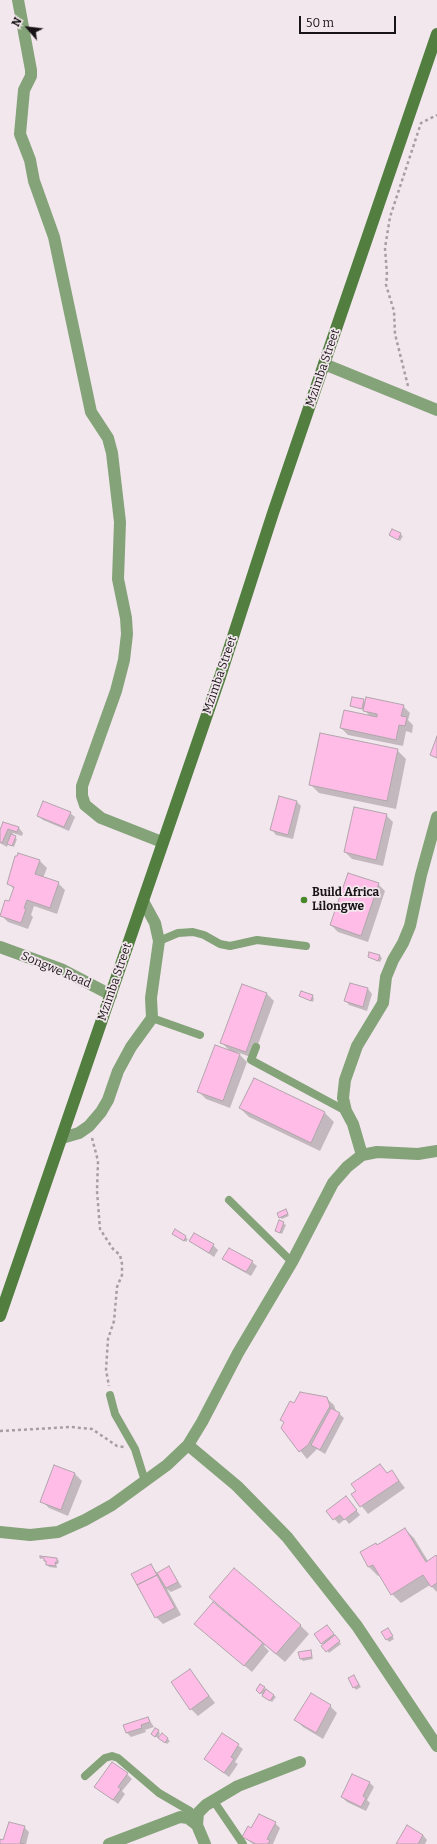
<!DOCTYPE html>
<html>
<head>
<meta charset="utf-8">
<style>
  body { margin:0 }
  #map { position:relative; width:437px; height:1844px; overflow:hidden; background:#f3e7ee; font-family:Bitter,serif }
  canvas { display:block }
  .north { position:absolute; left:8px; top:8px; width:40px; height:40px; -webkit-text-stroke:3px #f3e7ee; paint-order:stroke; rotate:298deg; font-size:11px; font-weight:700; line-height:16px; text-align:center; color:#181416 }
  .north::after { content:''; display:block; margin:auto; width:14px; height:18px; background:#181416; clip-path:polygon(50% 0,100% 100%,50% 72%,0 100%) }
  .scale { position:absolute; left:299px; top:16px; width:97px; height:18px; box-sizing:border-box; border:2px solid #181416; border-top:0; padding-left:5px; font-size:12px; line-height:14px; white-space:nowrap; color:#181416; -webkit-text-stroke:3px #f3e7ee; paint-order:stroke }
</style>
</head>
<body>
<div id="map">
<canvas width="437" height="1844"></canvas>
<div class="north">N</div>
<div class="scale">50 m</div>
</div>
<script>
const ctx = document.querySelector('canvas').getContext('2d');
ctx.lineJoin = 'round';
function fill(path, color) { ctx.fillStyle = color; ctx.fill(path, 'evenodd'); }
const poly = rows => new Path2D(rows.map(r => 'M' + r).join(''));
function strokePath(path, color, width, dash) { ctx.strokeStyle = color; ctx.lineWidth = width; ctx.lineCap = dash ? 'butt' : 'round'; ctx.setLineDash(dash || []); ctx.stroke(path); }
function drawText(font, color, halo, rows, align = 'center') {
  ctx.font = font + ' Bitter,serif'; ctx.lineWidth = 3.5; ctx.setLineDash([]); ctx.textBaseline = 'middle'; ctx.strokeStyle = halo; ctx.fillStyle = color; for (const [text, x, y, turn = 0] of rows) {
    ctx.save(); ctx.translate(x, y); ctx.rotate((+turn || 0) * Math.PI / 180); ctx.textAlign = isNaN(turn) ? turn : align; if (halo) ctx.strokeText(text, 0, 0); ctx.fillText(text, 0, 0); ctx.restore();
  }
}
fill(poly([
  [393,530,403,536,400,541,390,535],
  [363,700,366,703,403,706,410,713,408,720,413,725,412,733,406,731,403,746,348,735,341,728,370,716,364,710,351,706],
  [397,750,406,759,396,809,319,793,310,784],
  [280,798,297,802,301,806,293,839,276,835,272,830],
  [70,813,75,817,69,831,43,820,38,816],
  [386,815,393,822,383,866,352,859,345,852],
  [4,823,19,828,23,833,22,836,13,833,11,836,17,839,14,847,8,844,7,847,0,843,0,833],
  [40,861,47,868,43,878,58,883,65,890,57,914,34,906,31,915,33,917,28,929,8,922,1,915,10,903,14,889,9,884],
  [378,884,385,891,368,942,338,932,331,925],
  [380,956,382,958,380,962,369,957],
  [368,989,372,994,367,1011,349,1005,345,1000],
  [267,994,274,1001,253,1058,237,1052,247,1062,230,1108,206,1099,199,1092,231,1052,221,1042],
  [300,996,312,996,314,998,313,1002],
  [254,1079,325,1113,334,1122,320,1151,249,1117,240,1108],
  [286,1210,289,1216,282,1219,280,1217],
  [279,1221,286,1225,282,1234,276,1231],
  [175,1231,188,1239,186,1242,176,1236],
  [190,1241,213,1245,218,1250,214,1257],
  [224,1259,252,1262,257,1266,251,1276,228,1263],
  [326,1398,334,1405,336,1411,344,1418,325,1454,317,1449,307,1459,282,1428],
  [380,1465,388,1474,392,1471,405,1488,368,1514,353,1495],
  [55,1466,75,1474,82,1481,68,1516,49,1508,42,1501],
  [350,1502,360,1515,349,1524,345,1519,339,1524,327,1511],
  [405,1529,414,1538,428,1561,437,1558,437,1592,430,1585,401,1603,392,1594,380,1575,378,1576,369,1567,361,1553,378,1546],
  [57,1559,59,1561,58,1564,56,1564,57,1568,49,1567,45,1561],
  [151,1565,158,1574,169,1568,182,1587,171,1592,167,1589,181,1615,163,1624,156,1617],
  [210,1597,300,1625,309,1634,285,1662,265,1645,264,1646,269,1651,252,1672,195,1624,236,1620],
  [327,1626,341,1644,329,1653,322,1643],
  [389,1631,394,1639,389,1642,382,1632],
  [310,1651,313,1659,303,1661,301,1659],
  [190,1671,215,1703,198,1716,191,1709],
  [354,1676,361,1687,356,1690,349,1679],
  [260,1685,276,1697,272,1702,259,1692],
  [330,1706,337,1713,323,1739,303,1727,296,1720],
  [148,1718,154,1727,145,1730,146,1732,131,1737,127,1733],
  [158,1731,160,1733,158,1738,154,1736],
  [162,1734,170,1741,167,1744,162,1740],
  [223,1734,243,1749,235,1762,238,1764,229,1777,205,1759],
  [127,1774,132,1779,122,1791,125,1794,118,1804,95,1786],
  [369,1782,374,1787,367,1800,370,1803,366,1811,347,1802,342,1797],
  [275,1823,280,1828,273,1844,253,1844,244,1837],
  [24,1827,29,1832,26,1844,0,1844,0,1840,4,1841],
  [423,1835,427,1840,425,1844,397,1844]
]), '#0003');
const building = poly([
  [392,529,401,533,398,540,389,535,392,529],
  [352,697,364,699,362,709,350,706,352,697],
  [366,697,404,705,401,716,407,717,405,726,399,725,396,740,340,728,344,710,377,717,377,714,363,711,366,697],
  [320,733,398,749,387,801,309,785,320,733],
  [437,736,437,758,430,755,437,736],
  [279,796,297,801,288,835,270,830,279,796],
  [43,801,71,812,64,827,37,816,43,801],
  [354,807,387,814,376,860,344,852,354,807],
  [3,822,19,827,17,832,8,829,2,843,0,842,0,830,3,822],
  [11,834,16,836,12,846,7,844,11,834],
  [18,853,40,860,35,874,59,882,50,908,27,900,24,908,26,909,21,923,0,916,5,900,9,901,14,887,7,884,15,856,17,856,18,853],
  [348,873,379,883,361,936,330,925,348,873],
  [369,952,380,955,378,961,368,957,369,952],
  [350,983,368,988,363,1007,344,1001,350,983],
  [242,984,267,993,246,1052,220,1043,242,984],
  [301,991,313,995,311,1001,299,996,301,991],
  [215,1045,240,1054,223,1101,197,1092,215,1045],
  [254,1078,325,1112,311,1143,239,1108,254,1078],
  [286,1209,288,1214,279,1218,277,1213,286,1209],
  [279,1220,284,1222,280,1233,275,1231,279,1220],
  [175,1229,186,1236,184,1241,172,1234,175,1229],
  [194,1233,214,1244,209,1253,189,1241,194,1233],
  [229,1248,253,1261,246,1272,222,1259,229,1248],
  [300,1392,327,1397,330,1406,308,1445,299,1452,281,1428,284,1422,280,1420,290,1401,294,1403,300,1392],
  [331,1408,340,1413,320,1450,311,1445,331,1408],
  [380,1464,387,1473,392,1470,399,1481,360,1507,351,1494,356,1491,351,1484,380,1464],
  [54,1465,75,1473,61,1510,40,1502,54,1465],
  [346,1496,357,1510,344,1520,340,1515,333,1520,326,1511,346,1496],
  [405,1528,426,1562,436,1555,437,1557,437,1583,431,1587,423,1575,391,1595,373,1565,368,1567,360,1552,376,1543,377,1545,405,1528],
  [40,1556,57,1558,57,1563,55,1562,56,1566,46,1565,46,1561,44,1561,44,1558,40,1558,40,1556],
  [151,1564,157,1575,137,1585,131,1574,151,1564],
  [169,1566,178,1582,166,1588,157,1573,169,1566],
  [234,1568,301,1625,276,1654,209,1597,234,1568],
  [157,1575,175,1608,155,1618,137,1585,157,1575],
  [213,1602,263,1643,244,1666,194,1624,213,1602],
  [327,1625,334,1634,321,1644,314,1634,327,1625],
  [388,1628,393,1636,386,1640,381,1632,388,1628],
  [335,1635,340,1641,326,1652,321,1646,335,1635],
  [311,1650,312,1657,300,1659,298,1652,311,1650],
  [190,1669,209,1696,190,1710,171,1682,190,1669],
  [354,1675,359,1685,353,1688,348,1678,354,1675],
  [260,1684,265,1687,260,1694,256,1690,260,1684],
  [266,1689,274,1695,270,1701,262,1696,266,1689],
  [311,1693,331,1705,316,1733,294,1720,311,1693],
  [148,1717,150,1722,141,1725,142,1728,126,1733,123,1725,148,1717],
  [155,1728,159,1730,155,1737,151,1734,155,1728],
  [162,1733,168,1738,165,1743,158,1738,162,1733],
  [222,1733,239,1744,231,1757,234,1759,224,1773,204,1759,222,1733],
  [112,1762,128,1773,118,1787,121,1789,113,1800,94,1787,112,1762],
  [352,1774,370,1782,363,1796,366,1798,361,1807,341,1797,352,1774],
  [259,1814,276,1822,267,1839,270,1840,268,1844,256,1844,242,1837,248,1826,251,1828,259,1814],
  [9,1822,25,1826,20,1843,24,1844,0,1844,0,1839,3,1840,9,1822],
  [407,1825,423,1835,418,1844,396,1844,407,1825]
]);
fill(building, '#ffbce6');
strokePath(building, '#b0a5ab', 1);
strokePath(poly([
  [408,386,395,334,394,311,386,285,387,275,385,248,390,217,421,123,437,115],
  [92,1138,98,1161,97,1191,100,1229,113,1249,120,1255,122,1264,122,1275,117,1287,114,1321,108,1339,106,1370,109,1386],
  [0,1431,71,1427,92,1429,117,1446,124,1447]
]), '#a79ea3', 2.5, [3, 3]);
strokePath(poly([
  [159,941,178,933,193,932,204,935,220,944,230,946,257,940,306,946],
  [152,1018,200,1035],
  [256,1047,251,1060,346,1111],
  [229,1200,292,1262],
  [110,1395,115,1414,135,1449,145,1481],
  [85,1776,105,1758,112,1756,118,1758,159,1793,190,1811,196,1823],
  [213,1800,243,1844]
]), '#84a379', 8);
strokePath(poly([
  [18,0,31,70,31,76,24,90,20,134,30,160,34,181,54,237,91,412,108,438,112,453,120,522,118,579,126,618,127,634,124,660,116,691,82,786,82,796,85,805,101,818,162,842],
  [324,364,437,410],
  [0,947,63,970,111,995],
  [62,1138,79,1133,89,1126,101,1112,108,1100,118,1071,131,1047,152,1018,151,998,159,941,155,923,143,901],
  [362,1155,353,1124,346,1111,343,1098,345,1080,357,1046,383,1003,386,977,393,960,403,943,410,926,421,875,437,817],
  [188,1445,237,1486,287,1537,357,1626,437,1746],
  [0,1532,30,1535,58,1532,85,1520,112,1505,167,1465,188,1445,202,1422,238,1353,292,1262,333,1183,347,1167,362,1155,377,1152,418,1154,437,1151],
  [197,1825,198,1813,206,1805,238,1786,300,1762],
  [109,1844,180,1817,188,1818,197,1825,205,1844]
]), '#84a379', 12);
strokePath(poly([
  [0,1316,220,677,273,513,437,34]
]), '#527f40', 12);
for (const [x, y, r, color] of [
  [304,900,4,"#468728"]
]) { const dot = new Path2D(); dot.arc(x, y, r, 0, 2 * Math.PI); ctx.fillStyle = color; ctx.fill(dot); strokePath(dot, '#f3e7ee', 1.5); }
drawText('12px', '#181416', '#f3e7ee', [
  ["Mzimba Street",323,368,-71],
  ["Mzimba Street",220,675,-71],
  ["Songwe Road",56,970,23],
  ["Mzimba Street",115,982,-71]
]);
drawText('bold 12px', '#181416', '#f3e7ee', [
  ["Build Africa",312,893],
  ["Lilongwe",312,907]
], 'left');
</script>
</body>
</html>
